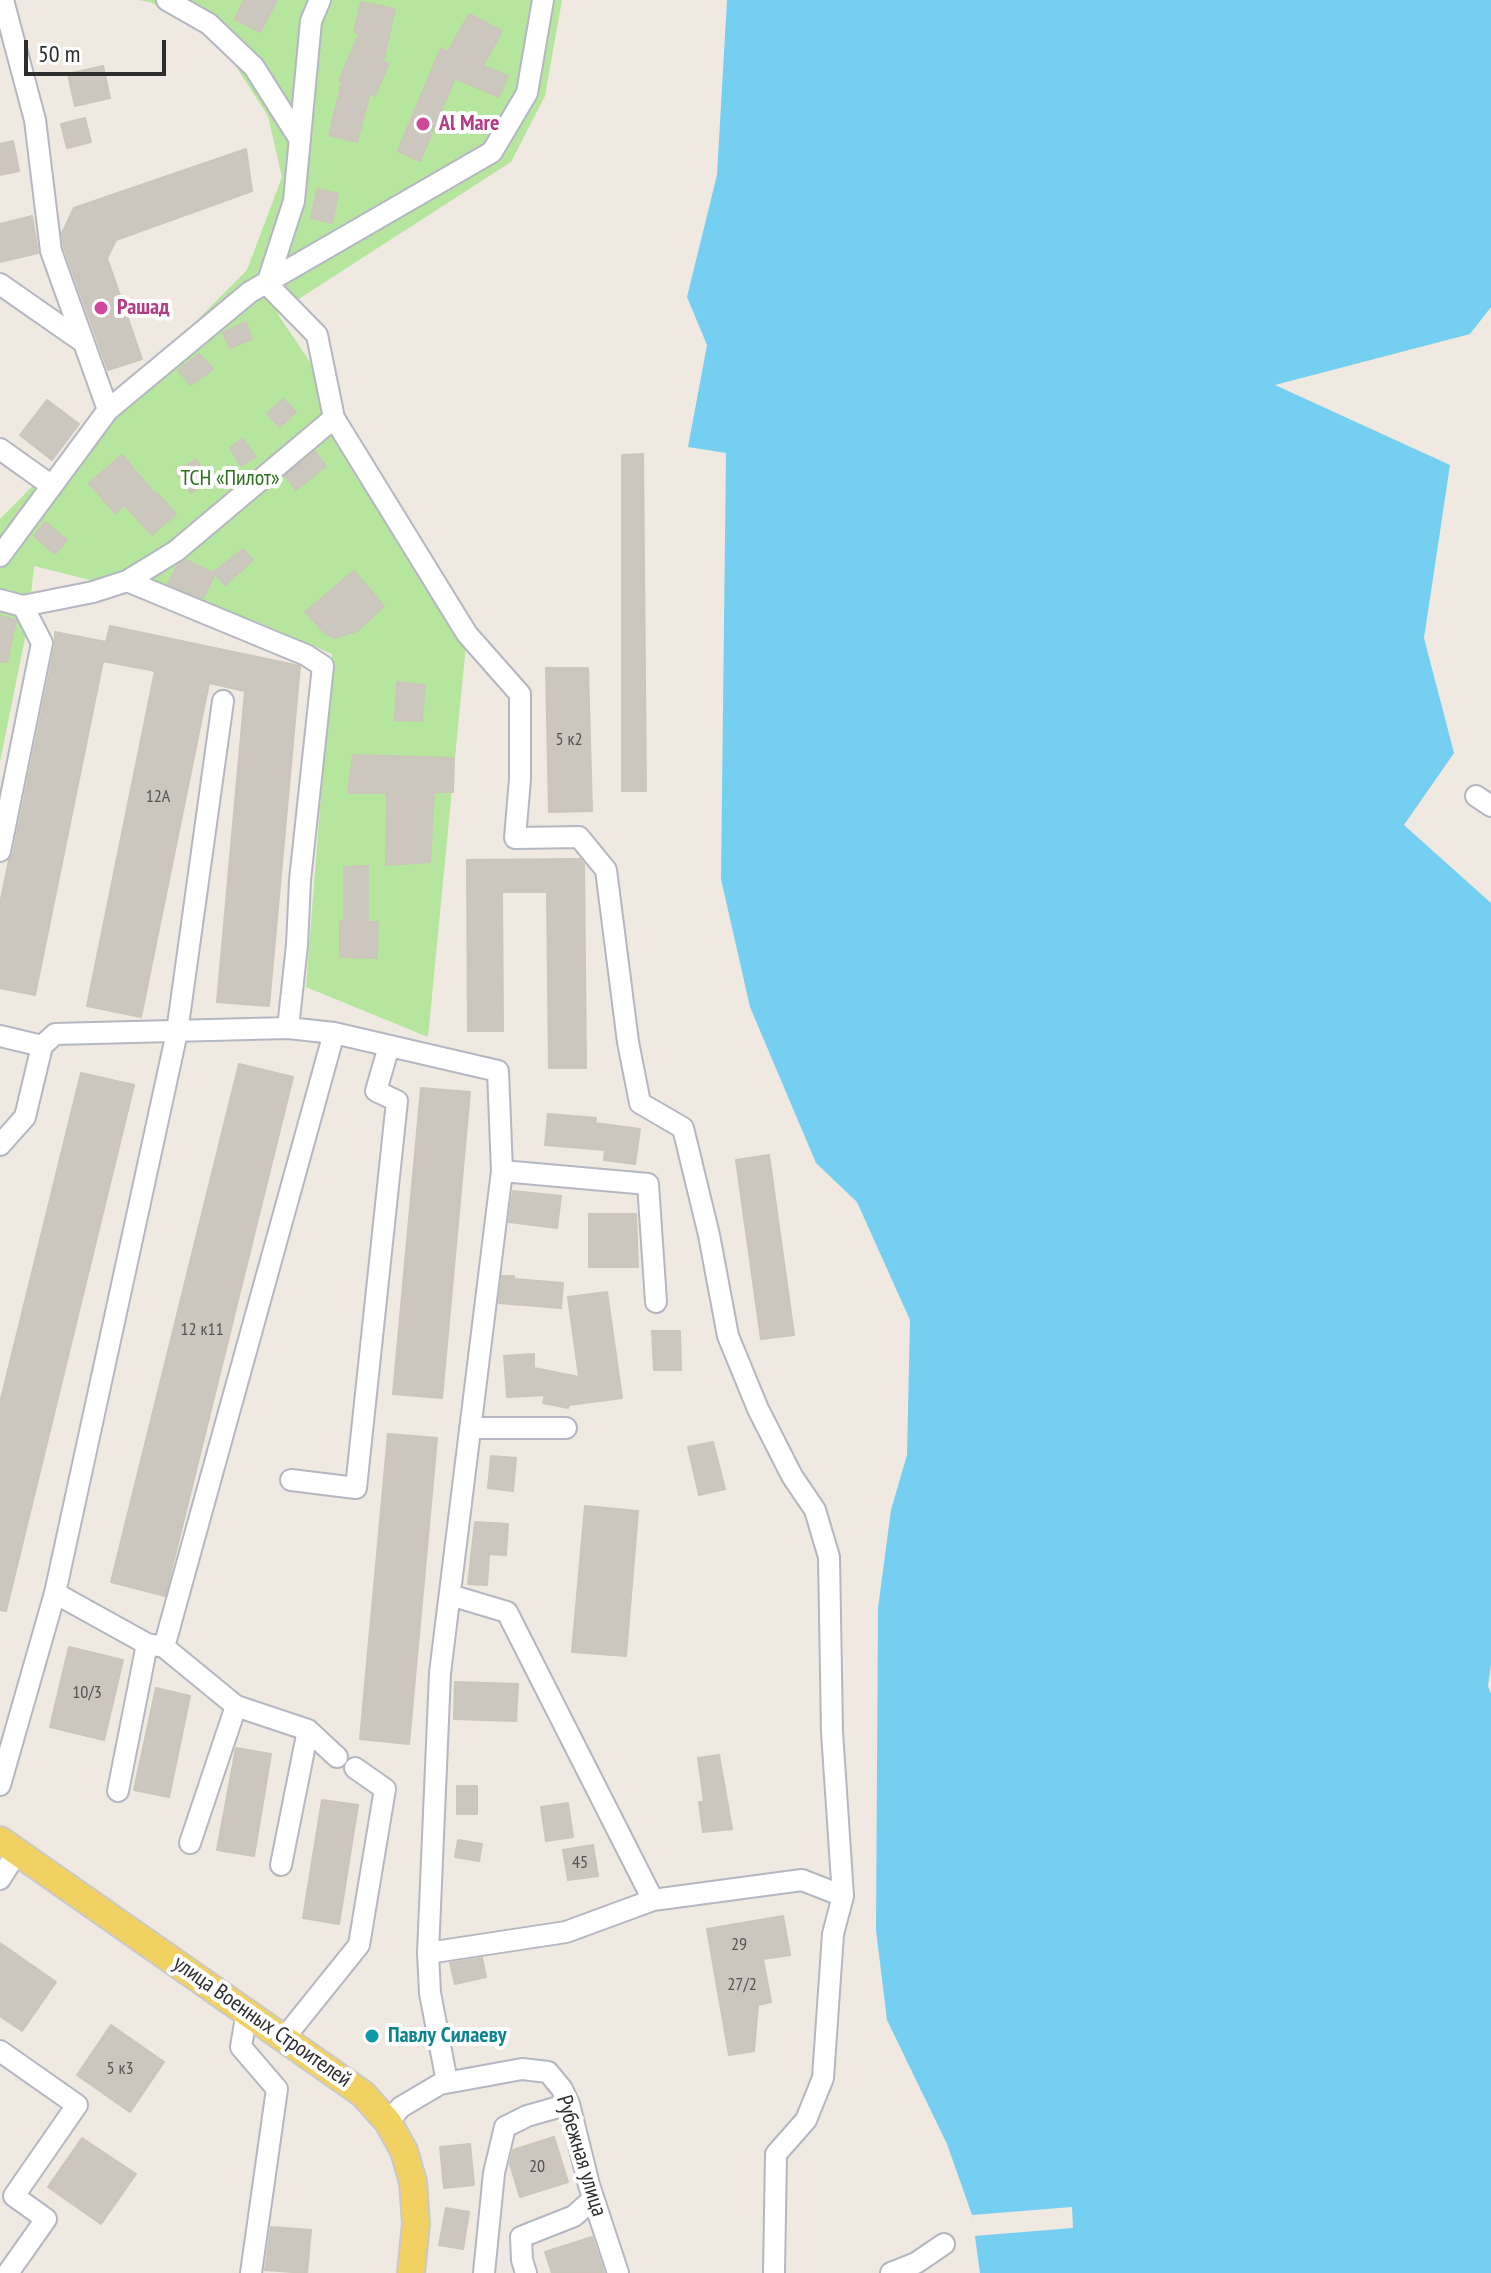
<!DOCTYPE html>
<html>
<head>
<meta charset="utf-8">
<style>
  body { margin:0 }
  #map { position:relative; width:1491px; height:2273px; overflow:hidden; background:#efe9e1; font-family:"PT Sans Narrow",sans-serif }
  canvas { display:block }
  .scale { position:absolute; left:24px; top:40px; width:142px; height:36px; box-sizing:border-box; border:4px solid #2e2e2e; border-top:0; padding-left:10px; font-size:24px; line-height:28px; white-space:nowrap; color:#2e2e2e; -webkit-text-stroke:6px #fff; paint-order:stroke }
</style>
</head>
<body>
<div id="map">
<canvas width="1491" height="2273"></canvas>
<div class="scale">50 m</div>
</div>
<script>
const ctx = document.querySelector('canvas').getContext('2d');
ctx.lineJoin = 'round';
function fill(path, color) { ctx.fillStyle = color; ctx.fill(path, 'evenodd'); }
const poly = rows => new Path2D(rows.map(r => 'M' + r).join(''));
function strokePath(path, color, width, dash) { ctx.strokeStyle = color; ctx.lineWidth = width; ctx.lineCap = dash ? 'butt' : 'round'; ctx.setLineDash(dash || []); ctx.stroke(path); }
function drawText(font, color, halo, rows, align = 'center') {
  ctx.font = font + ' "PT Sans Narrow",sans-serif'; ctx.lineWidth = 8; ctx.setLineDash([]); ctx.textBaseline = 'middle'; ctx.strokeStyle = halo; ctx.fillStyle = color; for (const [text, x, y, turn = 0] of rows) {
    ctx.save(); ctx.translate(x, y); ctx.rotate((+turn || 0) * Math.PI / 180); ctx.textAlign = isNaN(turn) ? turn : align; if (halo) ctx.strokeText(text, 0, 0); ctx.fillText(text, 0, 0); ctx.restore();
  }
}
fill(poly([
  [138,0,562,0,545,96,511,162,277,313,349,420,467,634,428,1037,306,987,332,654,258,622,34,566,28,623,0,762,0,519,247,270,282,177,268,116,217,37,150,2]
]), '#b6e59e');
fill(poly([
  [727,0,1491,0,1491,307,1470,334,1275,385,1450,465,1424,638,1454,753,1404,825,1491,903,1491,1665,1488,1686,1491,1694,1491,2273,980,2273,972,2215,947,2144,887,2020,876,1930,878,1608,891,1510,907,1455,910,1320,857,1202,816,1163,750,1007,721,879,726,453,688,447,707,345,687,297,717,175]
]), '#75cff0');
fill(poly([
  [1072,2207,1073,2228,974,2236,972,2215]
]), '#efe9e1');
const building = poly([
  [244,0,277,0,260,32,235,19,244,0],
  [361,2,395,9,383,62,388,64,375,96,370,93,357,142,329,135,342,82,339,81,359,34,354,32,361,2],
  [469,14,502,31,483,66,508,76,499,97,455,78,420,161,398,151,441,48,448,52,469,14],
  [103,66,110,98,75,106,68,74,103,66],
  [85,118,91,142,67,148,61,124,85,118],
  [13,141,19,171,0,175,0,144,13,141],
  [246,149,252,191,116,240,107,258,142,359,108,370,64,248,62,233,74,208,246,149],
  [317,189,338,194,332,223,311,218,317,189],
  [32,216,38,253,0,262,0,224,32,216],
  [246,322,252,339,230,348,223,333,246,322],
  [199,354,213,369,191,385,178,370,199,354],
  [283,399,296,412,280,427,267,414,283,399],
  [47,400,79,424,52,460,20,435,47,400],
  [243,439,256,457,241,466,230,448,243,439],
  [315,451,326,466,296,490,285,476,315,451],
  [643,454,646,791,622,791,622,455,643,454],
  [122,455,155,494,157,493,176,514,152,535,125,505,115,513,89,483,122,455],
  [196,460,210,480,191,493,176,471,196,460],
  [45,522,67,540,55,554,34,536,45,522],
  [243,549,253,560,225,585,214,572,243,549],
  [186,560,215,574,203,598,168,584,177,566,186,560],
  [354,571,384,606,357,631,334,638,326,634,305,612,354,571],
  [0,616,16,620,7,662,0,662,0,616],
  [110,626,300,666,269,1006,217,1002,245,691,209,683,141,1017,87,1006,155,671,103,661,35,995,0,988,0,904,9,860,13,854,55,646,55,632,106,642,110,626],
  [546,668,588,668,592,811,549,812,546,668],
  [397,682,425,685,422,721,395,720,397,682],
  [353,755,454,758,453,792,434,792,430,862,386,865,387,793,348,793,353,755],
  [580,859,584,864,586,1068,549,1068,547,892,502,892,503,1031,468,1031,467,860,580,859],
  [368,866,368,922,378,922,377,958,340,957,340,921,344,921,344,867,368,866],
  [239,1064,293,1077,165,1596,111,1582,239,1064],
  [81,1073,134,1085,6,1611,0,1610,0,1403,81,1073],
  [421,1088,470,1092,442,1398,393,1394,421,1088],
  [548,1114,596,1118,595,1123,640,1129,635,1164,604,1160,605,1150,545,1145,548,1114],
  [769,1155,794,1335,761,1339,736,1160,769,1155],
  [513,1191,561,1196,557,1228,509,1222,513,1191],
  [589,1214,636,1214,638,1267,589,1267,589,1214],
  [502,1276,514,1276,514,1279,563,1283,561,1308,499,1303,502,1276],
  [607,1292,622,1398,569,1405,568,1408,543,1403,545,1395,507,1397,504,1356,534,1354,534,1368,579,1377,568,1297,607,1292],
  [652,1331,680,1331,681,1370,654,1370,652,1331],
  [388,1434,437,1438,409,1744,360,1739,388,1434],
  [713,1442,725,1489,699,1495,688,1447,713,1442],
  [491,1456,516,1458,513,1491,488,1488,491,1456],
  [585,1506,638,1511,626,1656,572,1652,585,1506],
  [475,1522,508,1524,506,1555,489,1554,487,1585,468,1584,475,1522],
  [69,1647,123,1660,104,1740,50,1727,69,1647],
  [455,1682,518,1684,516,1721,454,1719,455,1682],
  [156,1688,190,1696,169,1797,134,1790,156,1688],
  [236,1748,271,1754,254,1856,217,1850,236,1748],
  [719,1755,732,1829,703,1832,699,1802,704,1802,698,1758,719,1755],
  [457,1786,477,1786,477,1814,457,1814,457,1786],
  [322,1800,358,1805,339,1924,303,1918,322,1800],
  [568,1803,573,1837,546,1841,541,1807,568,1803],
  [458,1840,482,1844,479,1861,455,1857,458,1840],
  [593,1845,598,1876,568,1880,563,1850,593,1845],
  [783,1916,790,1955,763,1959,771,2002,758,2005,754,2051,729,2055,707,1929,783,1916],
  [0,1943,56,1982,22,2031,0,2016,0,1943],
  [482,1958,486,1977,455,1984,450,1963,482,1958],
  [111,2025,164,2062,130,2112,77,2075,111,2025],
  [554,2137,568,2182,520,2197,510,2164,513,2150,554,2137],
  [82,2138,136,2174,101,2224,48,2187,82,2138],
  [470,2144,474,2185,444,2188,440,2147,470,2144],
  [446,2208,469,2212,463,2249,439,2245,446,2208],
  [271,2227,311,2230,307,2273,265,2270,271,2227],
  [592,2237,604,2273,552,2273,545,2252,592,2237]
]);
fill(building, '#cbc7bf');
strokePath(building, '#cbc5ba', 2);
const minor = poly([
  [3,0,35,120,51,251,108,410],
  [167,0,209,24,254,67,300,140],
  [320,0,311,21,294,201,267,284,317,335,334,418,467,634,520,694,520,779,515,838,579,837,606,870,628,1042,640,1103,683,1128,709,1235,728,1336,758,1409,792,1476,815,1510,829,1557,832,1732,843,1896,833,1934,823,2078,806,2120,776,2154,774,2273],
  [0,284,83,342],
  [0,449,52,486],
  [0,556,108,410,250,292,492,152,527,93,543,0],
  [127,581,176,551,334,418],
  [0,600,23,606,93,592,127,581,306,655,323,666,300,880,297,945,288,1028],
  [1476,796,1491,806],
  [0,851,42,643,23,606],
  [0,1036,42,1046,55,1034,288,1028,334,1033,498,1071,502,1171,440,1673,428,1953,430,1993,447,2082],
  [0,1145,25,1117,42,1046],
  [502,1171,648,1184,656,1302],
  [470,1428,566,1428],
  [291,1480,356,1488,397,1101,376,1091,389,1046],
  [55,1593,177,1032,223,701],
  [164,1647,334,1033],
  [0,1785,55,1593,147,1644,164,1647,236,1706,308,1730,337,1757],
  [118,1791,147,1644],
  [190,1843,236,1706],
  [281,1865,308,1730],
  [0,1879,17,1852],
  [653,1900,802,1880,843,1896],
  [428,1953,566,1932,653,1900,507,1612,450,1595],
  [247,2011,241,2047,277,2089,251,2273],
  [285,2037,359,1945,385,1789,355,1768],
  [0,2051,77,2105,14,2196,46,2219,8,2273],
  [388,2122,401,2107,440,2084,522,2069,548,2072,562,2089,569,2104,589,2185,618,2273],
  [484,2273,494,2173,505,2127,527,2116,569,2104],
  [526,2273,522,2260,521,2237,574,2216,593,2199],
  [891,2273,916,2263,944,2244]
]);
const major = poly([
  [0,1840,363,2094,388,2122,404,2151,413,2182,416,2224,411,2273]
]);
strokePath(minor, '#b4b7c1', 24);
strokePath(major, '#c9c9c9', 30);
strokePath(minor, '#fff', 20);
strokePath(major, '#f2d163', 26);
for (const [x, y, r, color] of [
  [423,124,8,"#d1479c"],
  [101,308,8,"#d1479c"],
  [372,2036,8,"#0f9aa8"]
]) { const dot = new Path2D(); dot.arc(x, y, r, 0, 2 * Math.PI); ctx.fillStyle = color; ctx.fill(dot); strokePath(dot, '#fff', 3); }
drawText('18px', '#555452', null, [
  ["5 к2",569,740],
  ["12А",158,797],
  ["12 к11",202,1330],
  ["10/3",87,1693],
  ["45",580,1863],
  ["29",739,1945],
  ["27/2",742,1985],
  ["5 к3",120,2069],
  ["20",537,2167]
]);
drawText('bold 22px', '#b23c85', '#fff', [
  ["Al Mare",439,124],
  ["Рашад",117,308]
], 'left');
drawText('22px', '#2c6e1b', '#fff', [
  ["ТСН «Пилот»",230,479]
]);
drawText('22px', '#2e2e2e', '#fff', [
  ["улица Военных Строителей",262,2022,35],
  ["Рубежная улица",581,2156,73]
]);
drawText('bold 22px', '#0d838f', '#fff', [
  ["Павлу Силаеву",388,2036]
], 'left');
</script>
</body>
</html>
